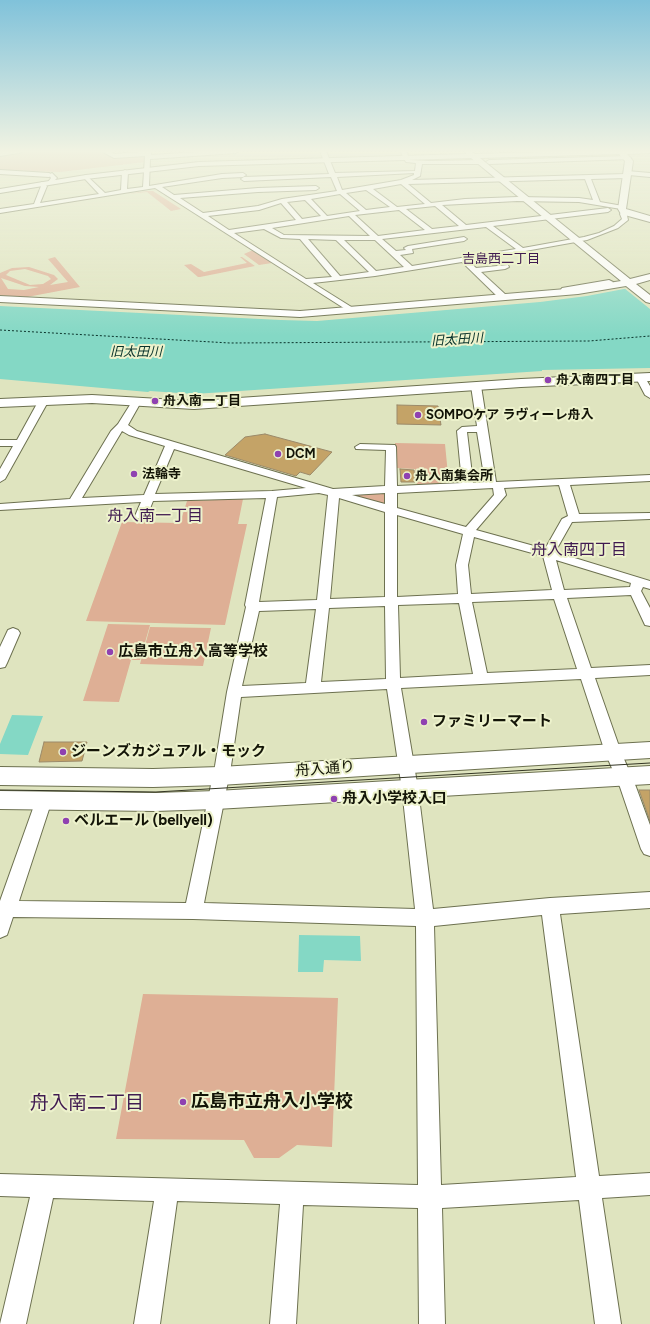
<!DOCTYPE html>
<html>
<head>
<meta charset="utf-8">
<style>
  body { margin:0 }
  canvas { display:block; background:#dfe4bf }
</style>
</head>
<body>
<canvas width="650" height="1324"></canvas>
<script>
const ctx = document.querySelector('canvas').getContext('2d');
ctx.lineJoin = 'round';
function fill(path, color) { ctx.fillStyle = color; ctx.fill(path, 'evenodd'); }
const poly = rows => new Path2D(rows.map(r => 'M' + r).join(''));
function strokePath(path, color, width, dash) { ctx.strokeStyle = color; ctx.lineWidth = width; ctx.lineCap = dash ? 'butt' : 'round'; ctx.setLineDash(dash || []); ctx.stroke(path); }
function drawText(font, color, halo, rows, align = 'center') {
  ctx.font = font + ' Figtree,"Noto Sans JP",sans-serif'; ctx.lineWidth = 4; ctx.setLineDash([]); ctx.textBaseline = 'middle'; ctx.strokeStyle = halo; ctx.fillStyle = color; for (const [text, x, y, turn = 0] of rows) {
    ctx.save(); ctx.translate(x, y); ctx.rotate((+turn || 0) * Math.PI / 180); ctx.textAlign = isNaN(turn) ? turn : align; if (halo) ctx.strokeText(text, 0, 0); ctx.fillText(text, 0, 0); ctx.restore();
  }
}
fill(poly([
  [30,151,101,151,112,156,145,155,145,162,60,172,0,170,0,156],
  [147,191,153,191,181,209,171,211,147,192,127,194],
  [253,250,273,262,272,263,259,265,244,254],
  [55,257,80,287,27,297,0,296,0,273,12,268,29,267,54,275,58,279,50,285,68,282,48,259],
  [25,269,48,276,51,279,43,284,30,285,6,275,10,271],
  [1,278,25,286,39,287,24,290,8,289],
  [240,257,242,257,255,266,200,277,198,277,184,265,191,264,204,272,247,263],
  [395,443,445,444,449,485,417,486,415,469,396,468],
  [385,492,385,504,352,496,353,494],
  [243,499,238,524,247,524,225,625,86,621,122,522,180,523,187,501],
  [108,624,150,625,140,660,131,660,119,702,83,701],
  [150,627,211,628,203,666,140,664],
  [143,994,338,998,332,1147,297,1145,279,1158,254,1158,244,1140,116,1139]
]), '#deaf95');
fill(poly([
  [650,284,650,368,542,370,542,371,194,394,150,391,148,392,0,379,0,306,281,320,317,321,540,302,587,296],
  [12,715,43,716,28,755,0,754,0,744],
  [299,935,360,936,361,961,324,960,323,972,298,972]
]), '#84d8c5');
fill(poly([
  [650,282,650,309,624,288]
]), '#dfe4bf');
strokePath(poly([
  [0,330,230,343,589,341,650,336]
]), '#09332b', 1, [2, 2]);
const building = poly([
  [397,405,438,406,441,425,397,424,397,405],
  [265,434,332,452,310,475,300,472,296,476,225,455,245,437,265,434],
  [400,469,414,470,415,482,401,482,400,469],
  [44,742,87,742,82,761,39,762,44,742],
  [639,790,650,790,650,821,639,790]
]);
fill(building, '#c4a367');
strokePath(building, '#9b8a6a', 1);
const street = poly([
  [101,151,108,151,115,154,151,151,151,155,213,151,239,151,236,153,150,159,149,186,222,174,243,173,246,175,243,177,222,178,162,187,174,195,258,188,316,186,319,188,316,190,258,192,180,198,203,213,258,206,282,199,337,191,331,177,244,181,241,179,244,177,329,174,320,151,326,151,335,173,415,171,416,163,406,162,400,151,406,151,410,160,429,161,480,160,483,162,480,164,422,164,420,176,412,180,625,174,624,173,627,171,650,173,650,177,629,175,629,177,627,178,591,179,600,202,623,206,624,207,621,209,579,202,517,201,442,205,466,225,608,208,611,210,608,212,493,226,523,248,584,237,599,233,614,226,622,219,620,214,622,211,626,211,628,220,618,228,587,240,469,261,476,268,508,265,509,267,505,269,481,272,506,295,506,299,500,299,462,262,375,276,313,283,353,308,353,312,350,312,155,188,0,213,0,209,34,204,41,186,39,184,42,182,47,186,40,203,99,194,84,178,84,176,86,175,105,193,121,190,122,172,125,170,128,172,127,189,143,187,145,156,114,158,101,151],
  [414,173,414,175,401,180,342,190,337,177,414,173],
  [585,179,593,200,579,198,517,197,465,199,431,203,408,184,585,179],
  [401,184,425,204,397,207,373,189,401,184],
  [366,190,390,207,366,210,346,193,366,190],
  [340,194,360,211,327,216,311,199,340,194],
  [305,200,321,216,302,219,287,202,305,200],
  [281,203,296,220,229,230,208,216,259,210,281,203],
  [435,206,459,226,432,229,406,209,435,206],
  [399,210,425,230,378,236,355,215,399,210],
  [349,216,370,236,284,235,272,228,349,216],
  [486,227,516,249,412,266,400,255,413,253,412,249,464,241,467,239,464,237,408,246,404,248,406,250,396,251,382,239,486,227],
  [264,229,281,238,300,239,332,277,306,279,234,233,264,229],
  [308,239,336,240,369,272,340,276,308,239],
  [344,240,375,240,404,267,376,271,344,240],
  [628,156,631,158,630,159,489,164,486,162,489,160,628,156],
  [52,173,57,178,51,184,48,182,51,178,49,175,52,173],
  [609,280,613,282,612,284,568,292,563,295,559,293,562,288,609,280],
  [641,375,644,376,650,386,650,398,645,395,636,378,641,375],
  [476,383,481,386,496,482,650,475,650,481,570,485,579,514,650,513,650,519,572,522,555,552,650,581,650,589,643,587,641,591,650,608,650,626,645,625,631,595,567,598,591,668,650,665,650,675,595,678,621,752,636,787,650,825,650,856,644,854,641,849,620,787,605,752,581,679,401,688,418,789,433,909,550,898,650,892,650,908,560,914,599,1176,650,1173,650,1195,602,1198,621,1324,595,1324,579,1200,442,1208,445,1324,419,1324,418,1208,303,1205,296,1324,270,1324,280,1204,177,1201,160,1324,134,1324,154,1201,53,1198,26,1324,0,1324,30,1197,0,1196,0,1174,418,1185,416,926,193,919,13,917,7,935,0,938,0,901,36,800,38,795,44,793,50,795,52,800,19,901,186,903,215,766,227,692,246,607,245,605,266,498,153,501,147,516,145,518,141,519,137,518,135,516,141,502,0,510,0,504,70,499,111,431,118,424,133,400,136,399,141,402,128,425,137,431,333,489,385,486,386,450,356,449,355,447,360,444,395,445,396,447,397,486,462,483,457,431,462,427,477,426,471,386,476,383],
  [122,431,129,435,165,446,144,495,82,498,122,431],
  [467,432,477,432,485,482,473,483,467,432],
  [174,449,306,488,272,491,155,494,174,449],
  [559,485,568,516,562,519,545,549,476,530,506,495,504,488,559,485],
  [493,488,494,495,466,527,397,508,397,493,493,488],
  [319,493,328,495,317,600,259,602,277,497,319,493],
  [385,493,385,504,352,495,385,493],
  [339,498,385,512,385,597,330,599,339,498],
  [397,515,463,534,456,565,458,594,397,597,397,515],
  [474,537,543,556,552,590,471,594,468,565,474,537],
  [556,560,631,583,630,587,564,590,556,560],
  [554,599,577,669,487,673,472,602,554,599],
  [459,603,473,674,400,678,398,605,459,603],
  [385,606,386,679,321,682,329,608,385,606],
  [316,609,306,683,242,686,259,611,316,609],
  [387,689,402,789,415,909,204,903,231,766,241,697,387,689],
  [542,915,576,1177,441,1185,434,926,542,915],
  [44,397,49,400,5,479,0,482,0,469,13,446,0,446,0,440,17,440,39,400,44,397],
  [13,628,18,630,20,633,7,663,5,667,0,668,0,647,8,630,13,628]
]);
const secondary = poly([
  [5,151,23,151,19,153,0,156,0,152,5,151],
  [465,151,471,151,475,154,575,151,650,151,650,153,627,154,633,161,626,209,650,216,650,222,621,214,618,209,625,161,619,154,480,158,630,279,650,274,650,280,636,284,650,295,650,303,646,302,626,286,578,294,300,317,0,302,0,296,300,311,578,288,621,281,471,158,199,166,86,179,0,193,0,189,86,175,199,162,466,154,465,151],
  [0,170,49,173,53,175,49,177,0,174,0,170],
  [650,373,650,381,521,387,194,409,92,403,0,407,0,399,92,395,194,401,521,379,650,373],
  [650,742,650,758,220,785,153,787,0,785,0,767,153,769,220,767,650,742],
  [650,766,650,784,216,809,155,811,0,809,0,791,155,793,216,791,650,766]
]);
strokePath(street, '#6d7150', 2);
strokePath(secondary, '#6d7150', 2);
fill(street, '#fff');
fill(secondary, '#fff');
strokePath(poly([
  [0,790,156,792,650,763]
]), '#333524', 1);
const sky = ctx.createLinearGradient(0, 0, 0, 336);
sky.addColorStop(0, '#80c2da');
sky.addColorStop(0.45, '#f1f3e2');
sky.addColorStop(1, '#f1f3e200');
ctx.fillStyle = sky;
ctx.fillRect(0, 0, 650, 336);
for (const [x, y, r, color] of [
  [548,380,4,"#8f41b1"],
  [155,401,4,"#8f41b1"],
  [418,415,4,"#8f41b1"],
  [278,454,4,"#8f41b1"],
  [134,474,4,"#8f41b1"],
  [407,476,4,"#8f41b1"],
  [110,652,4,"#8f41b1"],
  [424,722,4,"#8f41b1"],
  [63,752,4,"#8f41b1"],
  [334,799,4,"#8f41b1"],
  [66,821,4,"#8f41b1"],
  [183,1102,4,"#8f41b1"]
]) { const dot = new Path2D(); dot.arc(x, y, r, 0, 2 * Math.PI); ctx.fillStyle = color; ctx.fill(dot); strokePath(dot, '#edf2cc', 1.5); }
drawText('13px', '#401b51', '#edf2cc', [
  ["吉島西二丁目",501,259]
]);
drawText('italic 13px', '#09332b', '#edf2cc', [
  ["旧太田川",457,340,-4],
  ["旧太田川",136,352]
]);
drawText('bold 13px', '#131407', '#edf2cc', [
  ["舟入南四丁目",556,380],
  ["舟入南一丁目",163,401],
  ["SOMPOケア ラヴィーレ舟入",426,415],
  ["DCM",286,454],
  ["法輪寺",142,474],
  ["舟入南集会所",415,476]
], 'left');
drawText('bold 15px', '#131407', '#edf2cc', [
  ["広島市立舟入高等学校",118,652],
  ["ファミリーマート",432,722],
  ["ジーンズカジュアル・モック",71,752],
  ["舟入小学校入口",342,799],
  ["ベルエール (bellyell)",74,821]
], 'left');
drawText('15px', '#131407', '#edf2cc', [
  ["舟入通り",325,769,-4]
]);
drawText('16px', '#401b51', '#edf2cc', [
  ["舟入南一丁目",155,516],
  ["舟入南四丁目",579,550]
]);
drawText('bold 18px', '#131407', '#edf2cc', [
  ["広島市立舟入小学校",191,1102]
], 'left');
drawText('19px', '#401b51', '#edf2cc', [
  ["舟入南二丁目",87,1103]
]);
</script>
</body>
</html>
